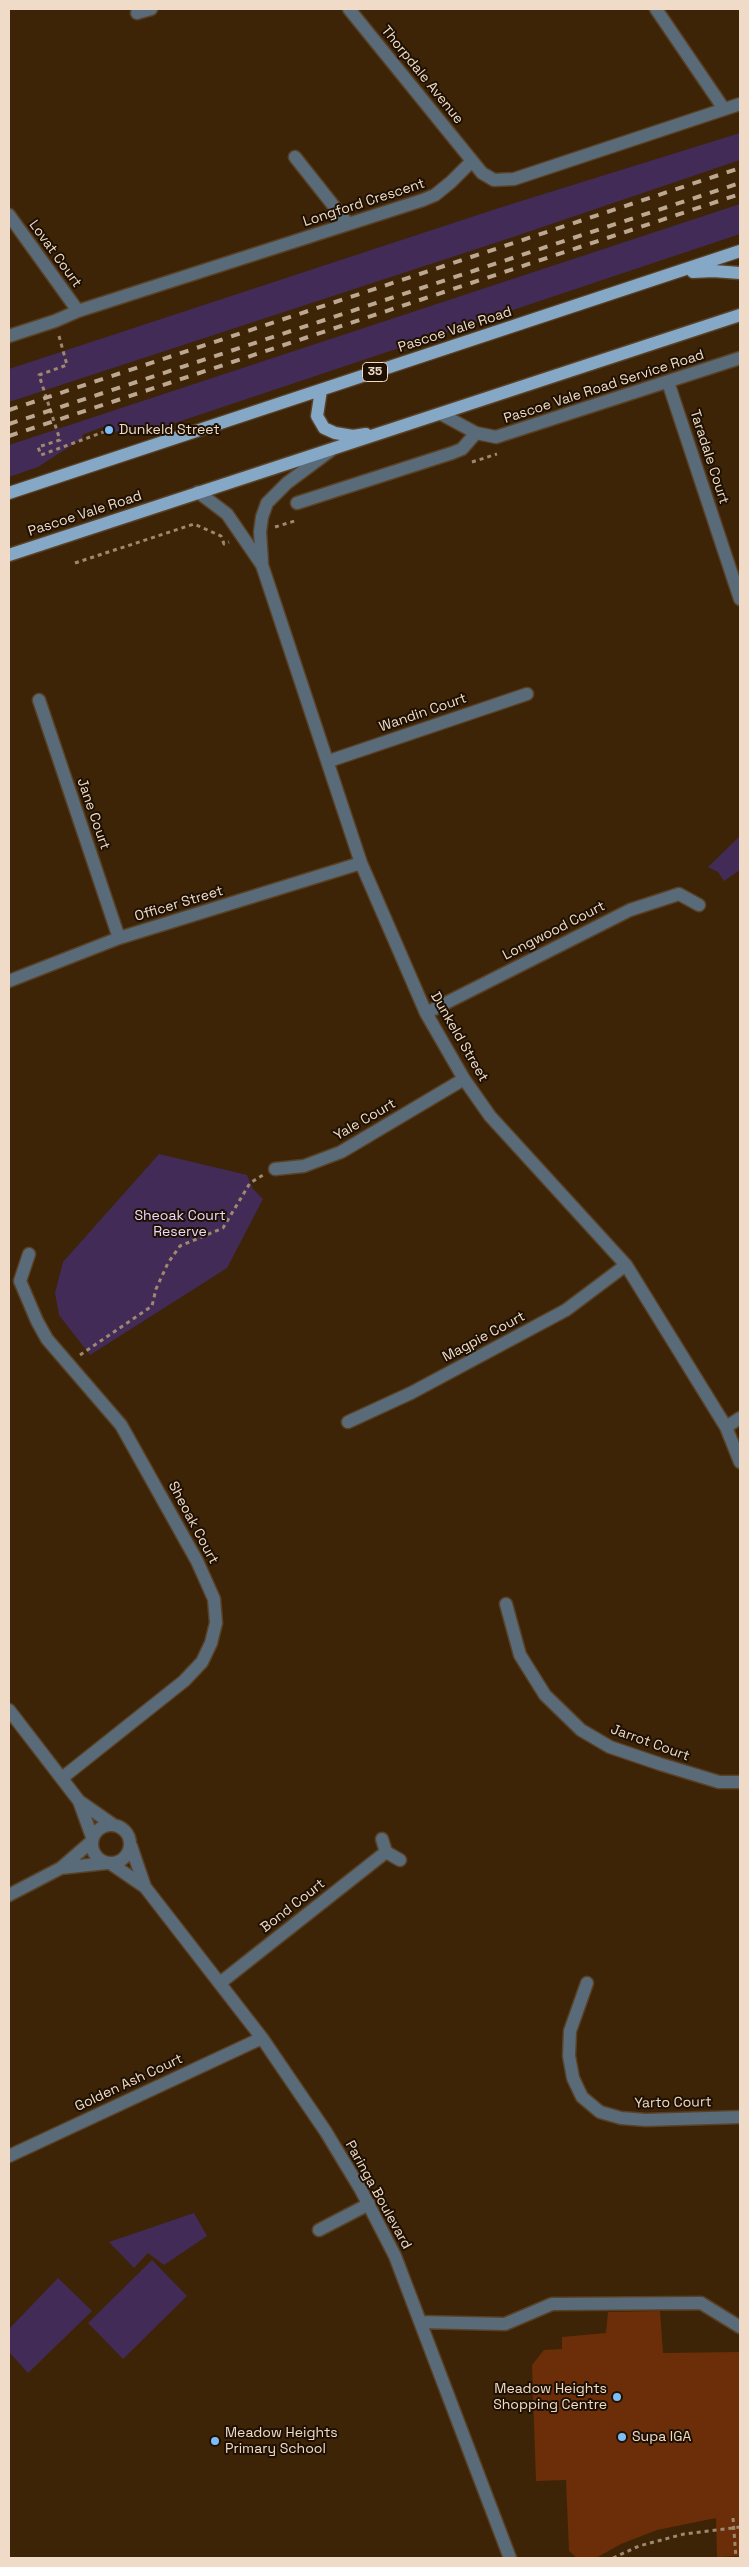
<!DOCTYPE html>
<html>
<head>
<meta charset="utf-8">
<style>
  body { margin:0 }
  #map { position:relative; width:749px; height:2567px; overflow:hidden; background:#3d2407; font-family:"Space Grotesk",sans-serif }
  canvas { display:block }
  .frame { position:absolute; inset:0; border:10px solid #efdbc7; pointer-events:none }
</style>
</head>
<body>
<div id="map">
<canvas width="749" height="2567"></canvas>
<div class="frame"></div>
</div>
<script>
const ctx = document.querySelector('canvas').getContext('2d');
ctx.lineJoin = 'round';
function fill(path, color) { ctx.fillStyle = color; ctx.fill(path, 'evenodd'); }
const poly = rows => new Path2D(rows.map(r => 'M' + r).join(''));
function strokePath(path, color, width, dash) { ctx.strokeStyle = color; ctx.lineWidth = width; ctx.lineCap = dash ? 'butt' : 'round'; ctx.setLineDash(dash || []); ctx.stroke(path); }
function drawText(font, color, halo, rows, align = 'center') {
  ctx.font = font + ' "Space Grotesk",sans-serif'; ctx.lineWidth = 4; ctx.setLineDash([]); ctx.textBaseline = 'middle'; ctx.strokeStyle = halo; ctx.fillStyle = color; for (const [text, x, y, turn = 0] of rows) {
    ctx.save(); ctx.translate(x, y); ctx.rotate((+turn || 0) * Math.PI / 180); ctx.textAlign = isNaN(turn) ? turn : align; if (halo) ctx.strokeText(text, 0, 0); ctx.fillText(text, 0, 0); ctx.restore();
  }
}
fill(poly([
  [740,133,740,160,510,238,9,402,9,369,502,207],
  [740,204,740,234,163,427,112,432,110,424,82,435,83,438,38,467,9,477,9,445],
  [740,836,740,870,724,881,718,872,708,867],
  [159,1154,247,1175,253,1189,263,1199,227,1268,90,1355,59,1315,55,1293,63,1262],
  [194,2213,207,2236,164,2265,148,2253,134,2268,109,2242],
  [152,2260,187,2296,123,2359,88,2323],
  [58,2278,92,2311,28,2373,9,2352,9,2329]
]), '#422b57');
fill(poly([
  [660,2311,663,2353,740,2352,740,2556,717,2557,716,2518,657,2530,621,2544,596,2558,577,2558,569,2551,566,2480,536,2481,532,2365,544,2350,562,2349,562,2337,606,2333,608,2312]
]), '#6b2e09');
const minor = poly([
  [349,9,469,157,482,173,494,180,514,179,740,104],
  [656,9,724,109],
  [137,13,151,9],
  [295,157,348,224],
  [9,215,78,311],
  [9,336,55,321,78,311,423,200,435,195,451,182,472,161],
  [668,382,740,599],
  [441,414,476,433,496,437,740,358],
  [198,492,227,514,262,565,361,863,426,1013,464,1079,490,1116,626,1265,726,1427,740,1462],
  [297,503,452,453,462,449,476,433],
  [262,562,260,532,262,517,267,503,287,483,330,451],
  [39,700,119,938],
  [329,761,527,694],
  [9,981,119,938,361,863],
  [426,1013,630,910,679,894,699,905],
  [275,1169,304,1166,341,1152,464,1079],
  [29,1254,20,1281,37,1321,47,1339,121,1425,197,1561,214,1599,216,1623,211,1643,202,1662,184,1681,62,1778],
  [348,1422,411,1393,566,1310,626,1265],
  [726,1427,740,1418],
  [506,1604,520,1655,545,1695,581,1730,610,1747,660,1764,719,1782,740,1782],
  [9,1710,79,1801,92,1837],
  [79,1801,112,1824],
  '92 1844a19 19 0 1 1 38 0a19 19 0 1 1-38 0Z',
  [382,1839,386,1852,400,1860],
  [131,1846,145,1887],
  [110,1863,145,1887,262,2038,326,2132,361,2190,395,2256,510,2558],
  [61,1868,107,1863],
  [9,1895,61,1868,92,1841],
  [220,1983,386,1852],
  [587,1983,570,2031,569,2056,573,2078,582,2097,600,2112,621,2118,646,2120,740,2117],
  [9,2156,262,2038],
  [319,2230,369,2204],
  [420,2322,505,2324,552,2304,701,2303,740,2327]
]);
const major = poly([
  [693,272,713,271,740,273],
  [321,390,317,416,324,428,335,433,353,436,366,434],
  [9,493,740,251],
  [9,555,740,315]
]);
strokePath(minor, '#594126', 15);
strokePath(major, '#594126', 15);
strokePath(poly([
  [59,336,67,365,39,375,60,440,38,447,41,455,109,430],
  [472,462,497,454],
  [275,527,298,520],
  [75,563,194,524,221,536,224,544,229,542],
  [80,1355,152,1306,156,1289,168,1263,180,1246,223,1228,250,1183,263,1175],
  [733,2518,736,2558],
  [613,2558,639,2546,684,2534,740,2527]
]), '#9f8870', 3, [4, 4]);
strokePath(minor, '#596a79', 12);
strokePath(major, '#86a8c7', 12);
strokePath(poly([
  [9,410,740,168],
  [9,424,740,183],
  [9,436,740,194]
]), '#bca790', 4, [9, 9]);
for (const [x, y, r, color] of [
  [109,430,5,"#7dbef9"],
  [617,2397,5,"#7dbef9"],
  [622,2437,5,"#7dbef9"],
  [215,2441,5,"#7dbef9"]
]) { const dot = new Path2D(); dot.arc(x, y, r, 0, 2 * Math.PI); ctx.fillStyle = color; ctx.fill(dot); strokePath(dot, '#1e1002', 2); }
for (const [x, y, w] of [
  [375,372,25]
]) { const box = new Path2D(); box.roundRect(x - w / 2, y - 9.5, w, 19, 4); ctx.fillStyle = '#1e1002'; ctx.fill(box); strokePath(box, '#efdbc7', 1); }
drawText('bold 12px', '#efdbc7', null, [
  ["35",375,372]
]);
drawText('14px', '#efdbc7', '#1e1002', [
  ["Thorpdale Avenue",422,75,51],
  ["Longford Crescent",364,203,-18],
  ["Lovat Court",55,254,54],
  ["Pascoe Vale Road",455,330,-18],
  ["Pascoe Vale Road Service Road",604,387,-18],
  ["Taradale Court",709,457,72],
  ["Pascoe Vale Road",85,514,-18],
  ["Wandin Court",423,713,-19],
  ["Jane Court",93,814,71],
  ["Officer Street",179,904,-17],
  ["Longwood Court",554,931,-27],
  ["Dunkeld Street",459,1037,60],
  ["Yale Court",365,1120,-30],
  ["Magpie Court",484,1337,-28],
  ["Sheoak Court",193,1523,62],
  ["Jarrot Court",650,1743,20],
  ["Bond Court",293,1906,-38],
  ["Golden Ash Court",129,2083,-25],
  ["Yarto Court",673,2103,-1],
  ["Paringa Boulevard",378,2195,61]
]);
drawText('14px', '#efdbc7', '#1e1002', [
  ["Dunkeld Street",119,430],
  ["Meadow Heights",607,2389,"right"],
  ["Shopping Centre",607,2405,"right"],
  ["Meadow Heights",225,2433],
  ["Primary School",225,2449],
  ["Supa IGA",632,2437]
], 'left');
drawText('14px', '#ebdafd', '#1e1002', [
  ["Sheoak Court",180,1216],
  ["Reserve",180,1232]
]);
</script>
</body>
</html>
